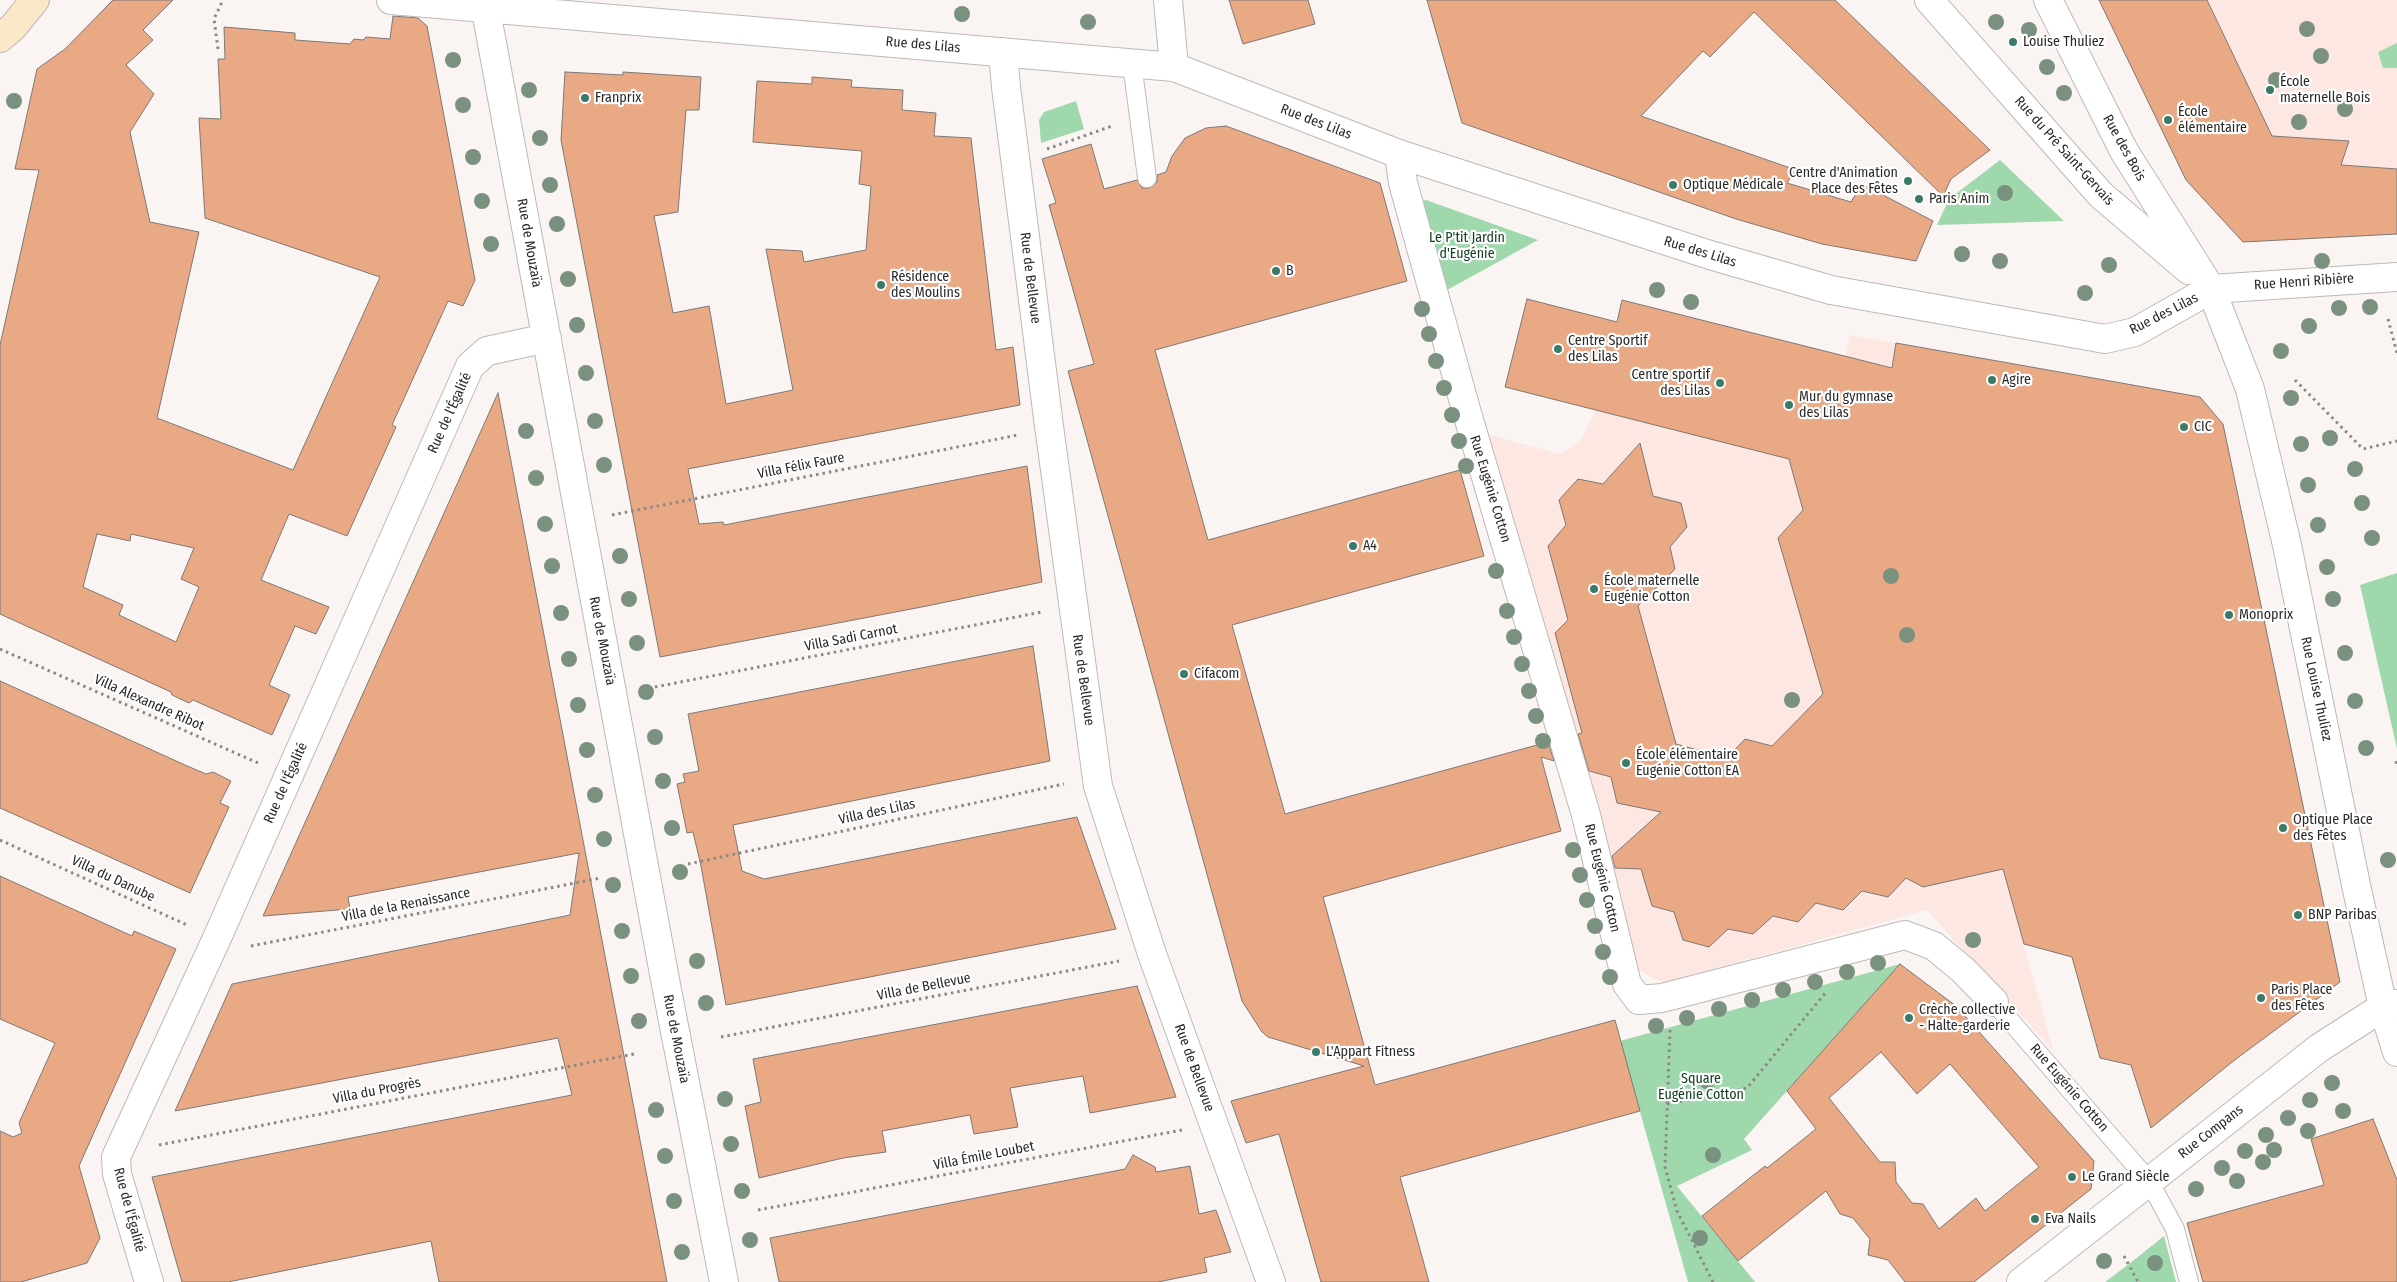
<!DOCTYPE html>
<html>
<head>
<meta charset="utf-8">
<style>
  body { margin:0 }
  canvas { display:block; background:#faf5f3 }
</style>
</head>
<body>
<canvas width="2397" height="1282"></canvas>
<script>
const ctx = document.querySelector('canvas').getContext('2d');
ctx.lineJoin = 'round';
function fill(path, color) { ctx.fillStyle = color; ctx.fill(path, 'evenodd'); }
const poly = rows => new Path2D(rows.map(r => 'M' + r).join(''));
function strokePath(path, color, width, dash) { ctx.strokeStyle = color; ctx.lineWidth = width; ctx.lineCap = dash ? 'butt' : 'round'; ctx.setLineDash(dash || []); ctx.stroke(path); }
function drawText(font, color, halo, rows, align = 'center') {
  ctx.font = font + ' "Fira Sans Condensed",sans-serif'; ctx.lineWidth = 4.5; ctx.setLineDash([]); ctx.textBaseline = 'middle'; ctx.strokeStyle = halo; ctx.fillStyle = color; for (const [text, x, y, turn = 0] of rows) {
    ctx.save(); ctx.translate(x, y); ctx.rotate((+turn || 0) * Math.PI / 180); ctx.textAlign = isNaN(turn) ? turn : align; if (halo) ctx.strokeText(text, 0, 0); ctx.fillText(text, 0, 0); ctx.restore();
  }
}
fill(poly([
  [2099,0,2397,0,2397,234,2243,242,2186,180],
  [1850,335,1896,343,1880,434,2054,1052,1927,910,1663,983,1639,970,1487,434,1560,454,1581,440,1596,410,1831,412]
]), '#fce7e2');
fill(poly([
  [2397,43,2397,68,2383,68,2378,52],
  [1076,101,1084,129,1041,143,1039,120,1044,112],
  [2000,160,2064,221,1937,225,1949,199],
  [1426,200,1538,240,1447,290,1423,201],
  [2397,573,2397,749,2360,585],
  [1900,964,1744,1139,1752,1150,1677,1186,1755,1282,1688,1282,1620,1041],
  [2164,1236,2176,1282,2105,1282,2129,1264]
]), '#a0d8ad');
const building = poly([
  [113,0,173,0,143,30,153,40,126,65,154,94,130,132,150,222,199,232,157,418,293,470,380,277,205,218,199,118,221,119,218,59,225,59,224,27,295,33,295,40,350,44,354,39,363,40,366,37,390,39,393,16,418,18,427,26,475,280,463,306,448,301,392,425,396,427,347,536,289,514,261,580,329,607,316,634,295,626,269,685,290,695,272,735,193,700,189,703,172,695,171,692,0,614,0,345,39,170,15,169,37,69,65,49,113,0],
  [97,534,130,541,131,534,194,548,181,579,199,587,176,642,119,615,123,605,83,587,97,534],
  [1229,0,1308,0,1315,24,1243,44,1229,0],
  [1427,0,1835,0,1990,150,1951,179,1943,196,1754,12,1710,57,1703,51,1641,116,1796,170,1787,183,1851,202,1862,184,1933,221,1916,261,1822,244,1736,219,1462,123,1427,0],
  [2099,0,2207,0,2272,136,2349,141,2341,165,2397,169,2397,234,2243,242,2186,180,2099,0],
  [565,72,623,75,623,72,701,77,699,110,686,110,678,212,654,216,673,313,709,306,726,404,793,390,766,249,802,251,804,262,866,250,871,186,859,184,862,151,753,142,757,81,812,84,812,77,852,80,851,87,903,90,902,110,936,113,934,136,971,138,996,350,1013,347,1020,405,688,469,699,524,723,522,724,525,1027,466,1042,582,927,606,660,657,561,140,565,72],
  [1226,126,1380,183,1407,281,1155,350,1208,540,1460,470,1484,556,1232,625,1285,814,1548,742,1554,761,1541,757,1561,831,1323,897,1375,1085,1615,1020,1640,1111,1400,1177,1429,1282,1321,1282,1279,1134,1246,1143,1231,1101,1364,1066,1268,1037,1262,1032,1242,1001,1068,371,1094,364,1049,205,1056,203,1042,159,1091,144,1104,189,1137,180,1142,188,1149,188,1157,182,1157,175,1166,172,1172,156,1185,138,1206,128,1226,126],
  [1527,299,1617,322,1622,300,1892,368,1896,343,2200,397,2223,424,2340,982,2232,1062,2151,1128,2131,1065,2100,1058,2072,957,2024,944,2003,869,1923,887,1906,878,1888,897,1862,891,1843,910,1816,903,1798,922,1773,916,1753,934,1728,929,1709,947,1683,940,1674,912,1652,906,1641,869,1615,868,1612,856,1661,812,1617,803,1611,777,1589,771,1578,734,1582,733,1555,633,1568,620,1548,546,1566,525,1559,500,1578,479,1603,484,1640,443,1653,496,1681,503,1687,527,1670,547,1675,569,1638,606,1676,744,1727,758,1745,739,1772,746,1823,694,1778,538,1803,510,1789,459,1505,387,1527,299],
  [498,393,667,1282,439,1282,431,1241,228,1282,182,1282,152,1177,572,1095,558,1038,175,1111,232,984,570,915,579,853,348,897,350,909,263,916,498,393],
  [1033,646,1050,761,733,825,742,871,764,879,1077,817,1116,929,726,1005,701,866,693,832,687,833,677,784,685,782,683,774,699,771,688,714,1033,646],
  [0,681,185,765,206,774,213,772,231,781,220,803,229,807,190,893,0,808,0,681],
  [0,876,132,936,134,931,176,949,79,1166,100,1238,87,1263,21,1282,0,1282,0,1131,13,1137,22,1133,19,1123,55,1043,0,1019,0,876],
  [1900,964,1956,1006,2094,1161,2091,1189,1974,1282,1905,1282,1888,1260,1868,1255,1870,1239,1853,1218,1840,1214,1826,1191,1738,1261,1702,1216,1765,1166,1767,1168,1816,1129,1787,1091,1900,964],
  [1881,1052,1917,1094,1950,1064,2039,1167,1985,1211,1976,1198,1939,1229,1923,1204,1912,1203,1896,1182,1895,1162,1880,1162,1829,1098,1881,1052],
  [1137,986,1176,1097,1090,1113,1083,1076,1010,1088,1018,1127,974,1134,970,1115,882,1131,886,1152,843,1158,759,1178,745,1106,761,1102,753,1059,1137,986],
  [2373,1119,2397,1180,2397,1282,2203,1282,2187,1223,2324,1185,2311,1139,2373,1119],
  [1133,1155,1155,1167,1156,1172,1190,1166,1199,1214,1216,1210,1231,1252,1204,1258,1207,1272,1158,1282,779,1282,770,1238,1125,1169,1133,1155]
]);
fill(building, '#e9a985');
strokePath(building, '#7d7876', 1);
const lane = poly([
  [1132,63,1147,178],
  [1994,1002,2149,1181,2175,1229,2189,1282]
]);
const street = poly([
  [391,0,1174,67,1399,154,1710,255,1831,290,2105,339,2135,332,2211,289,2397,277],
  [484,0,666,985,724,1282],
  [1168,0,1174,67],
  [1929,0,2101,195,2189,270],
  [2048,0,2124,151,2211,289,2250,389,2287,545,2356,885,2383,1007,2397,1052],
  [1003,52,1006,87,1049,426,1098,786,1152,954,1271,1282],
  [1399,154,1403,183,1467,413,1586,815,1627,984,1639,1000,1662,998,1905,935,1934,946,1963,970,1994,1002],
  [149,1282,117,1174,116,1157,217,938,470,366,487,351,547,338],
  [2021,1282,2319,1048,2383,1007,2397,1004]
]);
const secondary = poly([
  [0,38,13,27,35,0]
]);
strokePath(lane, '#bdb9b6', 20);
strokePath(street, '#bdb9b6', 30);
strokePath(secondary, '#bdb9b6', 30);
strokePath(poly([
  [218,49,214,19,223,0],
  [1047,149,1112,126],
  [2388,319,2397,353],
  [2295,380,2363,449,2397,441],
  [612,515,1018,435],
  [0,649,258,763],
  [655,687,1042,612],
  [2395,763,2397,762],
  [0,840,187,925],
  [688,864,1064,784],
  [251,946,601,878],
  [1670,1030,1665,1167,1677,1211,1713,1282],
  [721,1037,1119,961],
  [1667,1104,1747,1088,1827,991],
  [159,1145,634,1054],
  [758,1210,1182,1130],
  [2124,1256,2138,1282]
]), '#8c8887', 3, [2.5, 4]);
strokePath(lane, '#fff', 18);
strokePath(street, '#fff', 28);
strokePath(secondary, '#fbe8c9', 28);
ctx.fillStyle = '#7b9180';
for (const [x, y] of [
  [962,14],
  [1088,22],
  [1996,22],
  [2307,29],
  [2029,30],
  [2321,56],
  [453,60],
  [2047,67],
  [2276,80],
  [529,90],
  [2064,93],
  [14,101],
  [463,105],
  [2345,109],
  [2299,122],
  [540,138],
  [473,157],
  [550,185],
  [2005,193],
  [482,201],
  [557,224],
  [491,244],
  [1962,254],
  [2000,261],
  [2322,261],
  [2109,265],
  [568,279],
  [1657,290],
  [2085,293],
  [1691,302],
  [2370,307],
  [2339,308],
  [1422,309],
  [577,325],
  [2309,326],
  [1429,334],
  [2281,351],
  [1436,361],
  [586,373],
  [1444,388],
  [2291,398],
  [1452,415],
  [595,421],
  [526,431],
  [2330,438],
  [1459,441],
  [2301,444],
  [604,465],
  [1466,466],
  [2355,469],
  [536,478],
  [2308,485],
  [2362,503],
  [545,524],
  [2318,525],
  [2372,538],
  [620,556],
  [552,566],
  [2327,567],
  [1496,571],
  [1891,576],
  [629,599],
  [2333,599],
  [1507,611],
  [561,613],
  [1907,635],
  [1514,637],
  [637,643],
  [2345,653],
  [569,659],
  [1522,664],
  [1529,691],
  [646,692],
  [1792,700],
  [2355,701],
  [578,705],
  [1536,716],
  [655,737],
  [1543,741],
  [2366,748],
  [587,750],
  [663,781],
  [595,795],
  [672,828],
  [604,839],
  [1573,850],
  [2388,860],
  [680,872],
  [1580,875],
  [613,885],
  [1587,900],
  [1595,926],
  [622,931],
  [1973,940],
  [1603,952],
  [697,961],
  [1878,963],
  [1847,972],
  [631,976],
  [1610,977],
  [1815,982],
  [1783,990],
  [1752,1000],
  [706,1003],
  [1719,1009],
  [1687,1018],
  [639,1021],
  [1656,1026],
  [1707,1081],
  [2332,1083],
  [725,1099],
  [2310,1100],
  [656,1110],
  [2343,1111],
  [2288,1118],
  [2308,1131],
  [2266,1135],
  [731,1144],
  [2274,1150],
  [2245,1151],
  [1713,1155],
  [665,1156],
  [2263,1162],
  [2222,1168],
  [2237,1181],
  [2196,1189],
  [742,1191],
  [674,1201],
  [1700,1238],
  [750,1240],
  [682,1252],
  [2104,1261],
  [2155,1263]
]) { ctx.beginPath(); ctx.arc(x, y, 8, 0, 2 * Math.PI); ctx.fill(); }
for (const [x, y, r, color] of [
  [2013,42,5,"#3b7a67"],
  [2270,90,5,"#3b7a67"],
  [585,98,5,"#3b7a67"],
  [2168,120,5,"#3b7a67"],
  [1908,181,5,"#3b7a67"],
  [1673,185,5,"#3b7a67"],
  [1919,199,5,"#3b7a67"],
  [1276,271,5,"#3b7a67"],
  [881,285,5,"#3b7a67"],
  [1558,349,5,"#3b7a67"],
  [1992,380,5,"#3b7a67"],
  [1720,383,5,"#3b7a67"],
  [1789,405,5,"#3b7a67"],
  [2184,427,5,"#3b7a67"],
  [1353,546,5,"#3b7a67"],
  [1594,589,5,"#3b7a67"],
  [2229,615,5,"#3b7a67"],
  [1184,674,5,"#3b7a67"],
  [1626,763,5,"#3b7a67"],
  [2283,828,5,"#3b7a67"],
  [2298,915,5,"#3b7a67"],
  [2261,998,5,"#3b7a67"],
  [1909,1018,5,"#3b7a67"],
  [1316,1052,5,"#3b7a67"],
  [2072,1177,5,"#3b7a67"],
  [2035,1219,5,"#3b7a67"]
]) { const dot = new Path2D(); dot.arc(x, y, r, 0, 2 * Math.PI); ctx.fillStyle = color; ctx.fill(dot); strokePath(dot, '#fff', 2); }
drawText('14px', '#2b2928', '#fff', [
  ["Louise Thuliez",2023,42],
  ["École",2280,82],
  ["maternelle Bois",2280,98],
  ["Franprix",595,98],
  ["École",2178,112],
  ["élémentaire",2178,128],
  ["Centre d'Animation",1898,173,"right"],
  ["Place des Fêtes",1898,189,"right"],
  ["Optique Médicale",1683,185],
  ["Paris Anim",1929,199],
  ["B",1286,271],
  ["Résidence",891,277],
  ["des Moulins",891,293],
  ["Centre Sportif",1568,341],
  ["des Lilas",1568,357],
  ["Centre sportif",1710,375,"right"],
  ["des Lilas",1710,391,"right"],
  ["Agire",2002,380],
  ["Mur du gymnase",1799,397],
  ["des Lilas",1799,413],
  ["CIC",2194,427],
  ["A4",1363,546],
  ["École maternelle",1604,581],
  ["Eugénie Cotton",1604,597],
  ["Monoprix",2239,615],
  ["Cifacom",1194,674],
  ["École élémentaire",1636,755],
  ["Eugénie Cotton EA",1636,771],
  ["Optique Place",2293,820],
  ["des Fêtes",2293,836],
  ["BNP Paribas",2308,915],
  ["Paris Place",2271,990],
  ["des Fêtes",2271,1006],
  ["Crèche collective",1919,1010],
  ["- Halte-garderie",1919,1026],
  ["L'Appart Fitness",1326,1052],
  ["Le Grand Siècle",2082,1177],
  ["Eva Nails",2045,1219]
], 'left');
drawText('14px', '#2b2928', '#fff', [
  ["Rue des Lilas",923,45,5],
  ["Rue des Lilas",1316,122,21],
  ["Rue des Bois",2124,148,61],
  ["Rue du Pré Saint-Gervais",2064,151,48],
  ["Rue de Mouzaïa",529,243,80],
  ["Rue des Lilas",1700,252,17],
  ["Rue de Bellevue",1030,278,83],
  ["Rue Henri Ribière",2304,282,-4],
  ["Rue des Lilas",2164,314,-27],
  ["Rue de l'Égalité",450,413,-66],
  ["Villa Félix Faure",801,466,-11],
  ["Rue Eugénie Cotton",1490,489,73],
  ["Villa Sadi Carnot",851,638,-11],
  ["Rue de Mouzaïa",602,641,79],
  ["Rue de Bellevue",1083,680,82],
  ["Rue Louise Thuliez",2316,689,78],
  ["Villa Alexandre Ribot",149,703,24],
  ["Rue de l'Égalité",286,783,-66],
  ["Villa des Lilas",877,812,-12],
  ["Rue Eugénie Cotton",1602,878,76],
  ["Villa du Danube",113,879,25],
  ["Villa de la Renaissance",406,905,-11],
  ["Villa de Bellevue",924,987,-11],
  ["Rue de Mouzaïa",676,1039,79],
  ["Rue de Bellevue",1194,1068,70],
  ["Rue Eugénie Cotton",2069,1088,49],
  ["Villa du Progrès",377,1091,-11],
  ["Rue Compans",2211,1132,-38],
  ["Villa Émile Loubet",984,1156,-11],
  ["Rue de l'Égalité",129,1210,75]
]);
drawText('14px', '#134022', '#fff', [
  ["Le P'tit Jardin",1467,238],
  ["d'Eugénie",1467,254],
  ["Square",1701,1079],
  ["Eugénie Cotton",1701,1095]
]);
</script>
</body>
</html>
